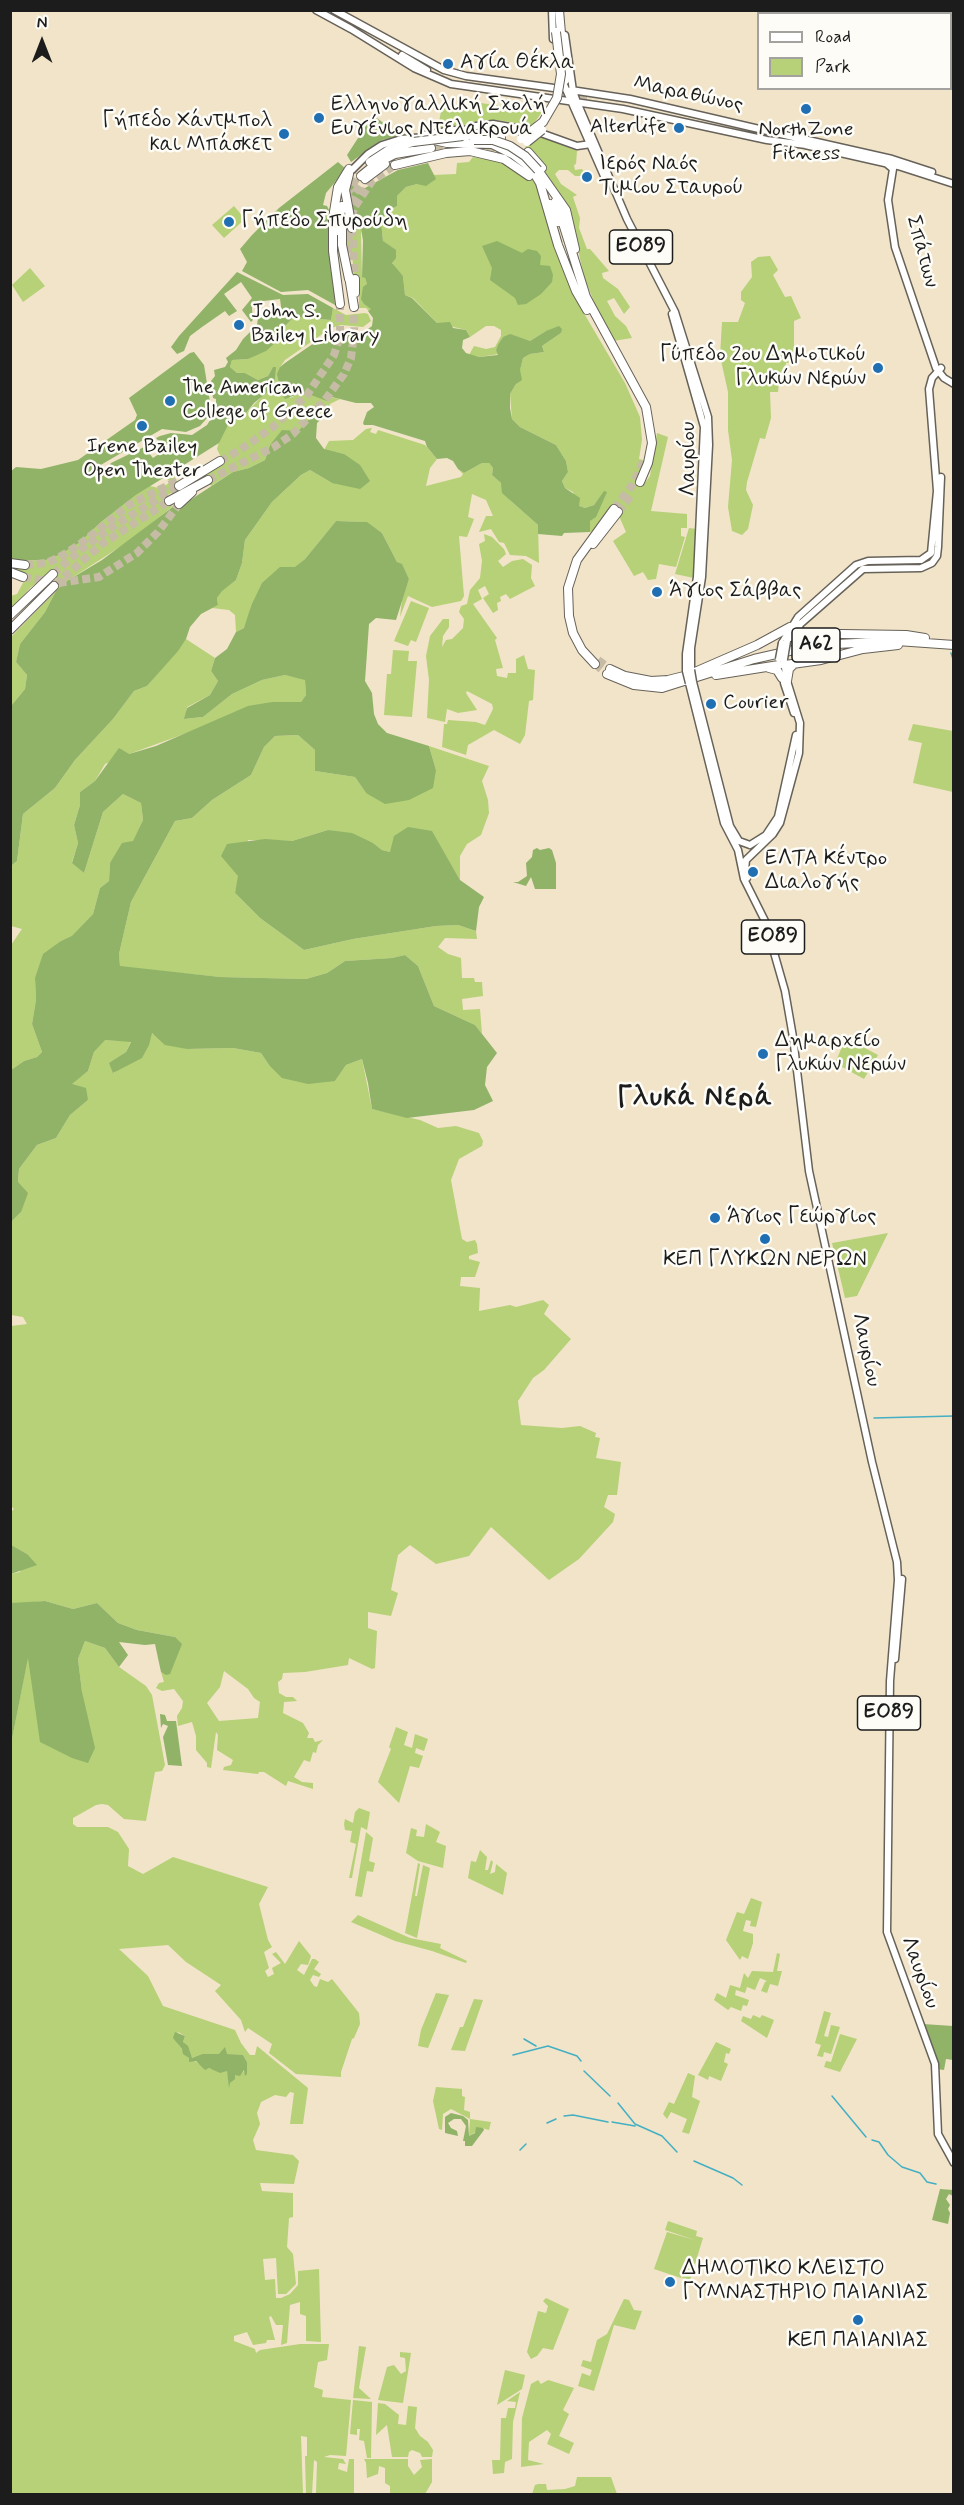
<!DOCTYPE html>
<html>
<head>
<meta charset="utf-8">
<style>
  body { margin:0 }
  #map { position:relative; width:964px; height:2505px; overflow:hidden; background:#f1e4c9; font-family:Mynerve,sans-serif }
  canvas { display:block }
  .frame { position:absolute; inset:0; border:12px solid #1c1c1c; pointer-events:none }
  .legend { position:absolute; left:757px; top:12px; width:195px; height:78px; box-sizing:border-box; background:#fdfcf7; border:2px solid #a3a29f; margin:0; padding:8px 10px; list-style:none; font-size:18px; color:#1c1c1c }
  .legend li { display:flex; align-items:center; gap:12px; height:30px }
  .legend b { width:30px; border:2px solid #a3a29f }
  .north { position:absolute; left:12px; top:12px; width:60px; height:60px; -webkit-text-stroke:4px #fdfcf7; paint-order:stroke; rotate:0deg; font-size:16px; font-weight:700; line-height:24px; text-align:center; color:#1c1c1c }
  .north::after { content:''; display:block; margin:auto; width:21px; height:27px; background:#1c1c1c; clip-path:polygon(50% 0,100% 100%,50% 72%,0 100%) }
</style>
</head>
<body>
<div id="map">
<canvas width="964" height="2505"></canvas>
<div class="frame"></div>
<ul class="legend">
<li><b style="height:8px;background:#fff"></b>Road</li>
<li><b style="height:16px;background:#b6d177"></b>Park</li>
</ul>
<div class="north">N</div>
</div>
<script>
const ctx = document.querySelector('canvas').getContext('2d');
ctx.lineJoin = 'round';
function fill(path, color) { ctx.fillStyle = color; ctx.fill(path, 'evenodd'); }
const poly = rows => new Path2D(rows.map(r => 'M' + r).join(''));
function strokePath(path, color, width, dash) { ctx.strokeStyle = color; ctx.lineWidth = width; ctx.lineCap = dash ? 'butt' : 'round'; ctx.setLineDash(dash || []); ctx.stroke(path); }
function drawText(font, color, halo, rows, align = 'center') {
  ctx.font = font + ' Mynerve,sans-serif'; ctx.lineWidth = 5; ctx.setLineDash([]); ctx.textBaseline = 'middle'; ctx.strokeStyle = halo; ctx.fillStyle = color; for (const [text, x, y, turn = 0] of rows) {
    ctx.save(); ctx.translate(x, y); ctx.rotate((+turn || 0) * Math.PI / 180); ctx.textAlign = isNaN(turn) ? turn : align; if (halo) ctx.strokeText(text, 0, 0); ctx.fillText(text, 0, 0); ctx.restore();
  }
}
fill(poly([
  [481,103,542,112,532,126,497,120,479,121,437,133,442,106,469,109],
  [539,136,577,151,576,164,574,165,575,170,582,169,584,172,582,176,575,176,568,170,559,170,555,174,561,184,577,195,573,197,580,218,579,228,587,249,590,249,609,271,602,273,603,278,618,289,630,307,624,314,614,298,607,301,615,316,626,326,632,338,613,341,601,319,584,277,570,213,541,170,545,166,525,146],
  [473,157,485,159,486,157,495,159,532,175,537,180,556,248,582,310,625,383,640,417,642,440,639,459,646,461,637,481,644,484,650,476,657,433,668,437,651,511,687,514,687,528,681,528,681,536,685,537,676,567,659,564,656,579,648,580,643,572,634,576,613,541,626,532,619,516,620,513,611,507,594,531,590,532,590,521,604,492,594,505,585,508,578,506,573,492,565,488,562,481,568,472,566,461,556,445,520,427,512,419,510,394,516,384,523,358,530,354,544,352,542,346,561,333,546,331,530,341,503,337,496,350,499,354,479,357,469,355,474,346,486,349,495,347,501,336,501,330,494,326,486,326,470,337,466,330,437,323,413,298,405,295,403,276,394,267,383,241,381,221,386,212,397,206,397,196,406,187,417,184,432,175,456,174,457,163,469,162],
  [234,206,245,219,224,238,212,225],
  [348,216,352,228,356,228,354,221,364,223,361,234,362,276,365,278,367,284,371,309,369,311,366,308,359,308,359,279,354,279,352,253,347,253,346,246],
  [770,256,778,270,773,275,785,297,791,296,801,318,794,321,794,362,786,363,784,380,779,381,778,392,770,392,771,418,765,439,760,438,747,482,746,490,753,505,748,529,742,535,732,531,728,507,732,460,728,430,728,392,720,356,722,322,738,322,745,303,741,300,741,292,752,277,751,262,758,257],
  [30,268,45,286,23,302,12,285],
  [333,308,346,315,365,313,368,314,371,321,363,327,341,325,331,328,285,360,280,367,290,398,303,392,340,399,330,404,327,413,313,415,298,431,270,445,265,460,249,468,233,472,211,486,205,474,224,464,217,449,221,435,228,425,246,413,267,391,273,367,268,376,258,380,245,373,237,373,230,367,232,360,248,359,278,340,284,327,294,317,331,320],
  [372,428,370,432,376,434,378,430,425,445,437,459,430,468,426,486,461,477,463,474,458,469,464,473,482,463,489,463,493,468,492,475,501,483,510,500,538,525,539,563,526,556,510,555,504,543,499,542,491,529,479,532,486,516,493,516,486,500,472,494,468,517,474,519,467,537,459,536,464,596,461,601,432,607,408,596,400,617,402,599,409,579,402,565,397,562,382,533,366,522,336,521,305,559,251,606,247,623,244,628,236,632,235,615,229,610,212,608,218,605,217,598,222,590,236,580,242,563,245,540,272,502,301,475,310,470,332,483,344,454,324,450,329,441,353,440,366,429],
  [174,475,180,488,166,496,172,507,129,541,67,581,58,590,53,585,58,580,52,573,31,587,11,609,11,596,17,594,23,583,23,580,11,570,11,565,26,567,26,561,46,560,59,555,79,543,101,522,136,495,150,486,159,488,166,485,171,481,167,480],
  [689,528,697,529,694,578,675,574],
  [484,534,492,537,504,549,506,554,498,561,503,567,512,561,523,559,532,565,531,578,535,586,510,599,506,594,500,597,501,601,497,603,498,610,493,613,483,598,489,594,485,586,478,590,482,599,473,604,497,638,495,640,503,668,496,669,497,676,507,678,508,673,516,673,516,659,524,655,528,669,535,670,533,700,529,701,525,735,520,744,494,730,468,745,466,755,442,747,444,724,447,724,448,720,476,722,485,725,493,709,492,704,467,691,466,693,477,710,458,713,447,709,445,722,427,718,429,680,426,656,430,636,443,619,449,619,449,627,443,636,442,647,446,640,452,639,463,628,464,619,459,612,461,606,467,604,470,590,480,578,482,561,479,544,485,541],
  [56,591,45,612,20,644,16,662,27,675,25,689,11,706,11,637],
  [411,601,429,608,416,642,411,640,408,646,394,641],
  [186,639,215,658,211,671,218,681,210,695,187,707,185,719,203,717,232,694,262,680,285,675,305,679,306,695,301,702,272,702,129,754,105,764,95,781,80,792,80,805,74,825,78,843,72,862,84,873,103,812,123,794,141,803,143,820,133,842,110,863,109,881,100,888,93,914,72,937,61,941,35,978,36,1000,32,1024,42,1052,37,1057,24,1061,11,1070,11,945,22,929,11,926,11,866,17,861,23,814,55,788,75,760,113,719,134,691,147,686],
  [393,650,409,651,408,661,417,661,412,717,384,715,387,674,391,674],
  [913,724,953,731,953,792,913,783,922,743,908,740],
  [298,735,315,750,315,771,355,777,366,793,436,770,429,746,489,766,482,781,488,800,489,813,481,835,467,844,460,856,460,880,432,832,390,852,382,850,373,843,328,830,292,841,248,840,235,893,260,918,304,950,353,939,436,926,458,925,476,931,477,939,445,938,438,947,448,954,461,958,462,978,474,978,475,982,482,982,483,996,462,999,463,1010,480,1009,482,1034,475,1025,434,1006,418,966,405,955,392,958,345,961,327,973,306,979,220,977,120,967,119,954,131,902,175,821,192,818,212,800,251,775,264,747,275,736],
  [151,1033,187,1049,233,1048,261,1053,269,1065,335,1081,346,1065,362,1059,372,1109,420,1120,438,1128,456,1126,479,1133,483,1141,482,1146,459,1159,451,1180,462,1239,467,1242,475,1240,477,1244,478,1253,469,1256,469,1259,480,1262,475,1277,461,1277,460,1286,480,1288,479,1311,510,1305,516,1307,543,1300,549,1305,544,1314,571,1339,544,1370,533,1378,518,1401,521,1425,562,1428,580,1426,596,1433,595,1437,600,1438,596,1458,621,1462,617,1495,608,1495,604,1507,615,1514,613,1522,579,1559,549,1580,491,1527,469,1556,436,1564,410,1545,398,1555,391,1590,398,1593,391,1616,368,1612,368,1628,377,1631,375,1668,372,1669,349,1658,348,1665,305,1672,283,1673,282,1679,278,1682,279,1693,286,1697,293,1697,297,1701,284,1702,283,1713,303,1723,309,1733,307,1738,313,1738,315,1742,323,1740,318,1745,316,1753,313,1752,310,1762,304,1760,294,1777,302,1782,313,1783,313,1789,288,1781,286,1786,264,1772,259,1772,258,1774,223,1770,224,1767,231,1765,233,1760,217,1750,218,1735,216,1732,211,1768,207,1767,207,1763,196,1750,196,1736,192,1722,178,1726,177,1716,182,1708,183,1701,174,1689,162,1691,156,1688,159,1683,164,1682,161,1672,166,1674,175,1637,137,1630,118,1623,97,1603,73,1609,45,1601,11,1604,11,1574,20,1572,27,1554,10,1545,11,1512,14,1509,10,1505,11,1326,27,1324,23,1317,11,1315,11,1222,21,1212,18,1182,19,1169,37,1145,56,1138,70,1115,88,1100,71,1084,88,1071,94,1052,104,1040,131,1041,126,1052,110,1063,114,1073],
  [224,1671,248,1689,254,1698,260,1702,258,1718,219,1721,207,1703,220,1687],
  [846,1038,878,1055,864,1079,835,1063],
  [888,1233,857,1296,845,1298,832,1243],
  [85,1641,105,1648,119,1667,146,1686,152,1695,165,1765,162,1771,155,1772,146,1821,124,1819,108,1805,102,1804,96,1805,73,1818,73,1824,77,1827,108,1827,118,1832,129,1849,128,1866,143,1874,173,1857,268,1887,259,1904,268,1940,272,1947,264,1952,269,1968,265,1971,268,1977,274,1974,272,1968,281,1963,272,1954,276,1952,285,1964,299,1941,311,1956,308,1965,301,1964,297,1970,304,1975,312,1959,315,1959,319,1962,314,1969,321,1974,319,1977,313,1975,310,1980,314,1986,317,1987,320,1979,328,1982,332,1979,359,2013,360,2024,354,2038,352,2039,341,2072,341,2077,296,2074,269,2053,272,2044,248,2028,245,2032,241,2020,215,1991,221,1985,186,1962,168,1945,119,1949,148,1976,163,2006,235,2030,241,2043,250,2055,255,2055,257,2046,308,2088,303,2124,290,2124,294,2093,290,2092,286,2097,275,2095,261,2102,257,2113,260,2124,253,2140,256,2150,293,2155,299,2161,294,2184,260,2183,262,2191,293,2193,293,2217,289,2218,287,2247,293,2254,296,2284,286,2294,278,2294,276,2258,263,2259,265,2280,275,2279,276,2298,281,2298,290,2294,298,2285,298,2271,319,2269,321,2342,306,2341,306,2316,300,2314,300,2302,290,2305,287,2343,281,2345,283,2325,276,2325,271,2316,269,2317,275,2340,267,2340,266,2343,253,2345,247,2332,234,2336,234,2341,255,2349,256,2353,260,2350,300,2344,329,2344,327,2360,318,2362,314,2387,323,2390,322,2397,351,2400,346,2456,330,2455,324,2457,343,2459,346,2464,339,2463,338,2469,347,2472,349,2459,354,2459,354,2494,316,2494,317,2462,314,2460,312,2494,306,2494,305,2456,307,2456,307,2437,301,2436,303,2494,11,2494,11,1744,28,1656,82,1692,78,1659],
  [178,2032,185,2036,183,2042,192,2058,202,2054,243,2055,247,2062,247,2071,245,2070,241,2074,235,2074,230,2083,227,2071,207,2068,189,2058,178,2044,176,2036],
  [396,1727,408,1732,404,1745,412,1748,415,1734,428,1739,424,1751,416,1748,415,1753,423,1756,419,1768,410,1766,399,1803,378,1782,391,1749,389,1747],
  [359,1808,370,1812,367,1830,361,1827,352,1878,349,1878,356,1844,350,1842,352,1831,345,1830,344,1824,345,1819,353,1823,355,1812],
  [426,1824,440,1832,436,1842,446,1846,443,1868,418,1861,406,1853,411,1828,417,1830,416,1836,424,1837],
  [366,1832,373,1838,369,1861,375,1863,373,1872,367,1871,362,1897,355,1896],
  [480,1850,487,1857,485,1870,488,1870,491,1860,493,1862,490,1874,495,1872,496,1864,507,1873,503,1895,468,1878,471,1861,476,1862],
  [418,1863,420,1864,415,1896,417,1896,423,1865,430,1868,417,1938,405,1933],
  [751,1898,762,1902,756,1927,750,1926,751,1921,746,1920,743,1931,753,1934,753,1943,748,1959,742,1956,740,1960,726,1940,737,1912,744,1914],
  [358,1915,410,1938,441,1944,440,1948,467,1961,466,1963,432,1951,395,1941,351,1922],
  [777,1953,780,1954,777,1971,782,1971,778,1986,770,1984,767,1993,761,1991,765,1982,767,1981,760,1978,755,1990,747,1987,745,1993,736,1990,735,1995,749,2000,747,2006,743,2005,741,2011,731,2007,728,2010,714,2000,717,1993,726,1998,730,1985,740,1988,744,1973,748,1978,752,1971,773,1972],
  [436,1993,449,1995,428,2048,418,2046,421,2030],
  [474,1999,483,2000,465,2051,451,2050,460,2027,463,2027],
  [824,2011,831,2013,824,2036,828,2037,831,2025,840,2027,831,2054,824,2052,823,2057,817,2056,821,2045,815,2043],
  [753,2015,760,2018,762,2015,774,2020,767,2038,741,2021,743,2016,751,2019],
  [840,2034,857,2039,840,2072,824,2067,826,2061,831,2062],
  [716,2042,731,2049,729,2054,726,2053,724,2062,728,2064,721,2081,709,2076,708,2080,698,2075],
  [688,2073,695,2076,692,2097,700,2101,689,2134,682,2132,687,2119,671,2112,667,2119,663,2114,669,2102,674,2104],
  [436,2087,462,2089,462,2096,465,2097,464,2110,470,2112,470,2119,491,2122,489,2130,482,2128,469,2136,470,2119,451,2109,443,2114,442,2130,439,2129,433,2101],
  [668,2221,697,2231,696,2236,703,2238,695,2264,688,2262,689,2256,686,2263,695,2266,690,2280,682,2278,686,2265,681,2278,654,2269,667,2232,695,2240,665,2230],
  [546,2298,569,2309,553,2350,543,2348,537,2356,531,2359,527,2352,538,2311,546,2313,548,2306,543,2301],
  [624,2299,629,2300,634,2310,642,2311,635,2330,614,2325,594,2391,578,2386,582,2373,590,2376,592,2370,581,2366,583,2360,591,2362,597,2340,607,2334],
  [359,2346,366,2347,359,2388,371,2399,353,2398],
  [400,2352,411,2353,403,2403,378,2400,387,2367,394,2365,401,2374,406,2371,405,2358,400,2357],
  [505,2370,525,2375,522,2389,497,2405],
  [538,2380,541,2384,548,2380,574,2388,563,2410,569,2414,559,2436,574,2443,569,2454,547,2444,551,2434,547,2430,529,2442,528,2460,544,2464,521,2467,522,2418,531,2384],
  [520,2392,513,2422,512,2459,505,2462,504,2473,493,2474,492,2460,500,2460,501,2418,506,2418,508,2408,515,2408,516,2402,507,2401],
  [353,2400,372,2402,371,2458,367,2458,364,2441,359,2440,360,2429,357,2429,357,2435,350,2434],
  [378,2403,385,2404,399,2415,398,2424,406,2425,408,2406,417,2407,415,2428,420,2436,428,2442,433,2450,432,2457,422,2457,420,2453,412,2450,409,2452,408,2457,392,2457,387,2425,376,2435],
  [364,2459,408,2459,408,2466,414,2475,422,2467,420,2460,432,2459,432,2482,425,2494,390,2494,390,2486,385,2483,385,2468,379,2466,378,2474,367,2478,366,2463],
  [577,2477,611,2477,617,2494,532,2494,535,2485,538,2484,546,2484,547,2490,565,2489,575,2486]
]), '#b6d177');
fill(poly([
  [373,115,390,128,406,134,382,140,351,162,347,155],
  [338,162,346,169,326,193,323,205,327,206,329,210,326,215,329,215,335,305,308,290,281,292,242,271,247,262,240,249,252,235,279,208],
  [428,163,436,179,426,186,417,184,406,187,397,196,397,206,386,212,381,221,383,241,396,250,396,258,392,263,403,276,405,295,412,298,437,323,450,322,453,328,466,330,470,337,463,340,462,348,466,353,479,357,498,355,496,350,498,345,503,337,510,334,530,341,546,331,559,326,562,329,561,333,542,346,544,352,530,354,523,358,520,370,522,380,516,384,510,394,510,408,512,419,520,427,556,445,566,461,568,472,562,481,565,488,580,498,579,506,585,508,594,505,604,491,607,492,596,517,590,521,590,532,564,533,562,536,538,534,538,525,502,493,501,483,492,475,493,468,489,463,482,463,464,473,458,469,453,461,447,458,437,459,427,447,425,441,373,425,364,425,363,423,367,412,374,407,371,403,356,403,332,397,327,401,303,392,285,399,281,392,277,374,280,367,285,363,330,332,340,330,364,332,372,326,373,318,368,311,371,309,364,304,361,299,363,287,367,284,365,278,362,277,363,241,361,227,364,223,354,221,345,197,350,180,358,187,365,188,398,170],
  [497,241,522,253,528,249,537,251,541,256,540,265,550,266,553,275,552,282,541,294,526,304,518,305,515,298,490,280,492,268,482,246],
  [237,272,283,295,308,294,333,308,331,320,294,317,284,327,278,340,266,351,248,359,232,360,230,367,237,373,245,373,258,380,268,376,273,367,276,367,274,387,254,403,246,413,228,425,219,443,136,495,101,522,79,543,59,555,46,560,11,561,10,472,16,467,41,469,78,460,135,420,137,415,129,398,190,353,194,352,204,365,211,408,208,417,200,426,186,432,162,429,99,466,94,475,96,479,100,479,111,463,144,447,153,458,159,454,156,449,161,444,156,438,160,436,171,433,192,435,207,425,216,411,216,399,213,398,211,381,215,376,214,370,225,367,228,362,226,358,236,350,243,339,257,325,258,318,282,314,280,299,255,302,252,308,253,320,251,322,242,310,252,298,241,282,224,294,237,311,229,316,225,311,202,327,190,336,184,351,177,354,171,347,179,336],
  [327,413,317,423,316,438,324,449,344,454,360,465,370,481,360,489,332,483,310,470,301,475,272,502,245,540,242,563,236,580,222,591,217,598,218,605,201,614,190,627,186,639,178,651,147,686,134,691,113,719,75,760,55,788,23,814,17,861,11,866,11,706,25,689,27,675,16,662,20,644,45,612,56,591,67,581,102,560,178,503,181,506,233,472,249,468,265,460,270,445,282,430,298,431,313,415],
  [336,521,367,522,382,533,397,562,402,564,409,579,396,620,376,618,369,624,365,681,372,693,374,714,378,724,387,733,429,746,436,770,433,788,409,800,385,804,366,793,355,777,315,771,315,750,298,735,275,736,264,747,251,775,212,800,192,818,175,821,131,902,119,954,120,966,220,977,306,979,327,973,345,961,392,958,405,955,418,966,434,1006,475,1025,497,1053,487,1067,485,1085,493,1101,474,1110,407,1118,372,1109,368,1083,362,1059,346,1065,335,1081,308,1084,282,1078,269,1065,261,1053,233,1048,187,1049,165,1045,152,1033,149,1045,142,1058,113,1073,109,1063,126,1052,131,1042,105,1040,94,1052,88,1071,72,1084,86,1088,88,1100,70,1115,56,1138,37,1145,19,1169,18,1182,28,1193,21,1212,11,1222,11,1070,24,1061,37,1057,42,1052,32,1024,36,1000,35,978,43,954,61,941,72,936,93,914,100,888,109,881,110,863,122,843,133,841,143,820,141,803,123,794,103,812,84,873,72,863,78,843,74,825,80,805,80,792,95,781,119,748,129,754,156,746,248,706,272,702,301,702,306,695,305,680,285,675,262,680,232,694,203,717,184,719,187,708,210,695,218,681,211,671,215,658,227,649,236,632,244,628,251,606,262,583,280,567,295,567,305,559],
  [408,827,432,831,460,880,484,897,479,907,476,931,458,925,436,926,353,939,304,950,260,918,235,893,238,876,221,856,227,844,265,839,292,841,328,830,352,833,373,843,382,850,390,852,394,836],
  [537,848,540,850,549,848,552,850,556,863,556,889,535,889,531,877,526,886,513,882,518,882,527,876,526,863,532,857,533,850],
  [11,1545,27,1554,37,1565,11,1574],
  [45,1601,73,1609,97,1603,118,1623,137,1630,175,1637,182,1644,170,1674,166,1675,161,1672,155,1644,145,1645,119,1642,128,1655,119,1667,105,1648,85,1641,78,1659,82,1692,95,1748,88,1763,72,1758,40,1742,28,1658,11,1744,11,1603],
  [160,1714,165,1715,167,1721,176,1721,182,1766,168,1765,163,1737,168,1726,163,1724,161,1728],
  [923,2024,953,2026,953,2060,946,2059,944,2070,937,2069],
  [175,2032,185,2036,183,2042,188,2046,192,2058,202,2054,219,2054,225,2047,227,2054,243,2055,247,2062,247,2074,245,2076,244,2070,240,2076,235,2075,235,2079,230,2083,229,2088,227,2071,220,2073,209,2068,205,2070,196,2061,189,2062,189,2058,183,2054,182,2049,173,2038],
  [451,2113,463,2116,468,2120,469,2136,475,2133,476,2127,483,2128,484,2130,472,2146,465,2146,465,2141,463,2141,466,2126,461,2119,454,2119,448,2123,451,2128,457,2131,458,2136,445,2133,445,2117],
  [940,2189,953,2190,953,2196,949,2194,946,2199,950,2205,948,2209,950,2213,948,2224,932,2220]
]), '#90b368');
strokePath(poly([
  [951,653,954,662],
  [874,1418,954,1416],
  [524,2039,536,2046],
  [513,2055,548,2046,577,2056,581,2061],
  [584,2071,610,2096],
  [832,2096,866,2137],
  [618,2103,635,2124,662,2136,677,2152],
  [564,2116,573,2115,608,2122],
  [612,2122,635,2126],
  [547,2123,556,2119],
  [872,2140,879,2142,888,2155,902,2167,920,2173,927,2182,936,2184],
  [520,2150,526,2144],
  [694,2161,733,2178,742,2185]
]), '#44afc3', 1.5);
strokePath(poly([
  [570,94,587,96],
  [554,96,587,100]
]), '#c6bca6', 6, [6, 3]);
strokePath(poly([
  [435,148,474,147],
  [474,150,503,148],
  [412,155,441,152],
  [346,196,359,174],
  [345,214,353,195,365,179],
  [352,228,355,279],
  [348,253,349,228,354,208,372,181,395,165],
  [220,461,240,450,273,427,307,395,334,355,340,336,340,304],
  [208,480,274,447,293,434,325,400,344,374,351,358,354,333,354,307],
  [614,509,633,484,644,460],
  [618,512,632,494],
  [25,565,46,563,58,558,79,545,129,505,177,481],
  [53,574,83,548,112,527,179,486],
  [23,577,58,583,99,577,137,553,158,532,179,504],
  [55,585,102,544,169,501],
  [598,660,610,669],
  [595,664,607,674]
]), '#c6bca6', 8, [8, 4]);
const major = poly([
  [316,10,351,29,414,68,451,84,623,109,767,140,806,145],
  [334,10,444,70,466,76,561,89],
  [552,10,553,39],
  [565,35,573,91,577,102,627,219,675,312,708,417,709,445,702,577,691,648,691,670],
  [402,55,427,70],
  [561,78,604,176],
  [571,90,630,99,802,139],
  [423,135,454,130],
  [450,135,476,126,493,124,538,132,577,146,591,144],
  [799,138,892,159,932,172],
  [805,145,898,166,954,184],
  [887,164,893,169,888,200,895,247,936,368,944,378,954,384],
  [352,170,368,154,382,145,401,139,425,137],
  [672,314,704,427,697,577,686,654,686,671],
  [789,638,798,626,863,569,921,568,932,563,937,556,938,547,941,477],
  [782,643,798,617,856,565,868,561,921,560,931,553,937,491,929,389,932,378,941,368],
  [693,682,730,826,739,841,750,845],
  [689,683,724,823,738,850,744,879,765,921,785,991,793,1037,809,1171,872,1462,897,1562,898,1580,890,1681,887,1932,935,2064,938,2134,954,2163],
  [784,683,794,713],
  [750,845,766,835,778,817,796,735],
  [747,878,745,870,746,860,773,834,780,823,799,753,800,723,787,681,784,661],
  [895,1659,902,1579]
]);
const highway = poly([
  [559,10,565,80],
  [463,136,478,134,501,138],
  [434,140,447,143,492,144,514,155,531,168,540,183,558,245,576,291,587,310],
  [528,152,542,168],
  [370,162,390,149,413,142],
  [395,165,446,153,470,151,504,159,529,176],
  [538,170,566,210,575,249],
  [349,174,345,190,352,228],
  [361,176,377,163,395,154,431,148],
  [365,179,385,164],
  [556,201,586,297,646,407,652,443,648,463,640,482],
  [550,204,558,222],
  [342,224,342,245,349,279],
  [337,231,342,206],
  [349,276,354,307],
  [355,293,355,279],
  [340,304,333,251,333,218,338,187,349,169],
  [179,486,220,461],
  [169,501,208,480],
  [179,504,192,492],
  [593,544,618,512],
  [10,563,25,565],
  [10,572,23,577],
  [10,615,53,574],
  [798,626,799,631,805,634],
  [10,630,54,586],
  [789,637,805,634,842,634,906,635,925,638],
  [595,664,582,650,573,633,569,616,568,588,577,560,614,509],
  [785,665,821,660,863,649,898,645],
  [769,668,777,670,782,678],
  [610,669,625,676,651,681,668,680,692,674],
  [607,674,634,685,662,688,754,659,816,645,897,641,954,645],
  [688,675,757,645,790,627],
  [716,675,779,665],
  [787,681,789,669,794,664]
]);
strokePath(major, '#676259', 9);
strokePath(highway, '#676259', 10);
strokePath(major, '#fff', 6);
strokePath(highway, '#fff', 8);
const majorBridge = poly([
  [779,659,782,643],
  [784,659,787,641],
  [691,670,693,682],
  [686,671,689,683]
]);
const highwayBridge = poly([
  [521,139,543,122,557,98,561,74,556,32],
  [474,140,493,140,510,146,525,156,538,170],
  [413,142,463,136],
  [527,142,542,130]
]);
strokePath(majorBridge, '#676259', 9, []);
strokePath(highwayBridge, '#676259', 10, []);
strokePath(majorBridge, '#fff', 6);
strokePath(highwayBridge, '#fff', 8);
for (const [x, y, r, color] of [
  [448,64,6,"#1f6fb2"],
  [806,109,6,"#1f6fb2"],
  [319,118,6,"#1f6fb2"],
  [679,128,6,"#1f6fb2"],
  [284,134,6,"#1f6fb2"],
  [587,177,6,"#1f6fb2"],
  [229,222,6,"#1f6fb2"],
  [239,325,6,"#1f6fb2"],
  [878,368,6,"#1f6fb2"],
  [170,401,6,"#1f6fb2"],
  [142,426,6,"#1f6fb2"],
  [657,592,6,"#1f6fb2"],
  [711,704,6,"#1f6fb2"],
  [753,872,6,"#1f6fb2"],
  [763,1054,6,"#1f6fb2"],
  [715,1218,6,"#1f6fb2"],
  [765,1239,6,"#1f6fb2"],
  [670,2282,6,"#1f6fb2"],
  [858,2320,6,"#1f6fb2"]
]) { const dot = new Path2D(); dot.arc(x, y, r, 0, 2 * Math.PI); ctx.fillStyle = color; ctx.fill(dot); strokePath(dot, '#fdfcf7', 2); }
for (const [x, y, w] of [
  [641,247,63],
  [816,645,48],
  [773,937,63],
  [889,1713,63]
]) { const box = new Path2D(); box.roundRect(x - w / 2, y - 17, w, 34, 4.5); ctx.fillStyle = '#fdfcf7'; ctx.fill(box); strokePath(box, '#1c1c1c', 1.5); }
drawText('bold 20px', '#1c1c1c', null, [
  ["ΕΟ89",641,247],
  ["Α62",816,645],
  ["ΕΟ89",773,937],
  ["ΕΟ89",889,1713]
]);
drawText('21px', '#1c1c1c', '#fdfcf7', [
  ["Αγία Θέκλα",460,64],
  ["Ελληνογαλλική Σχολή",331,106],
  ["Ευγένιος Ντελακρουά",331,130],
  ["Γήπεδο Χάντμπολ",272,122,"right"],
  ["και Μπάσκετ",272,146,"right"],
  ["Alterlife",667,128,"right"],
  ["NorthZone",806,131,"center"],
  ["Fitness",806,155,"center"],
  ["Ιερός Ναός",599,165],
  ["Τιμίου Σταυρού",599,189],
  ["Γήπεδο Σπυρούδη",241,222],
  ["John S.",251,313],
  ["Bailey Library",251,337],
  ["Γύπεδο 2ου Δημοτικού",866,356,"right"],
  ["Γλυκών Νερών",866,380,"right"],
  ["The American",182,389],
  ["College of Greece",182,413],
  ["Irene Bailey",142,448,"center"],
  ["Open Theater",142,472,"center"],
  ["Άγιος Σάββας",669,592],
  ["Courier",723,704],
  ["ΕΛΤΑ Κέντρο",765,860],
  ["Διαλογής",765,884],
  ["Δημαρχείο",775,1042],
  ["Γλυκών Νερών",775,1066],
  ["Άγιος Γεώργιος",727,1218],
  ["ΚΕΠ ΓΛΥΚΩΝ ΝΕΡΩΝ",765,1261,"center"],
  ["ΔΗΜΟΤΙΚΟ ΚΛΕΙΣΤΟ",682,2270],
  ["ΓΥΜΝΑΣΤΗΡΙΟ ΠΑΙΑΝΙΑΣ",682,2294],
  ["ΚΕΠ ΠΑΙΑΝΙΑΣ",858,2342,"center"]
], 'left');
drawText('21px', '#1c1c1c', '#fdfcf7', [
  ["Μαραθώνος",688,95,12],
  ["Σπάτων",921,252,75],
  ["Λαυρίου",690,459,-90],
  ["Λαυρίου",865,1350,78],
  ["Λαυρίου",919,1973,70]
]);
ctx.letterSpacing = '1.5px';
drawText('bold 27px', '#1c1c1c', '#fdfcf7', [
  ["Γλυκά Νερά",695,1099]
]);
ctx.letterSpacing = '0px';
</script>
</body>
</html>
